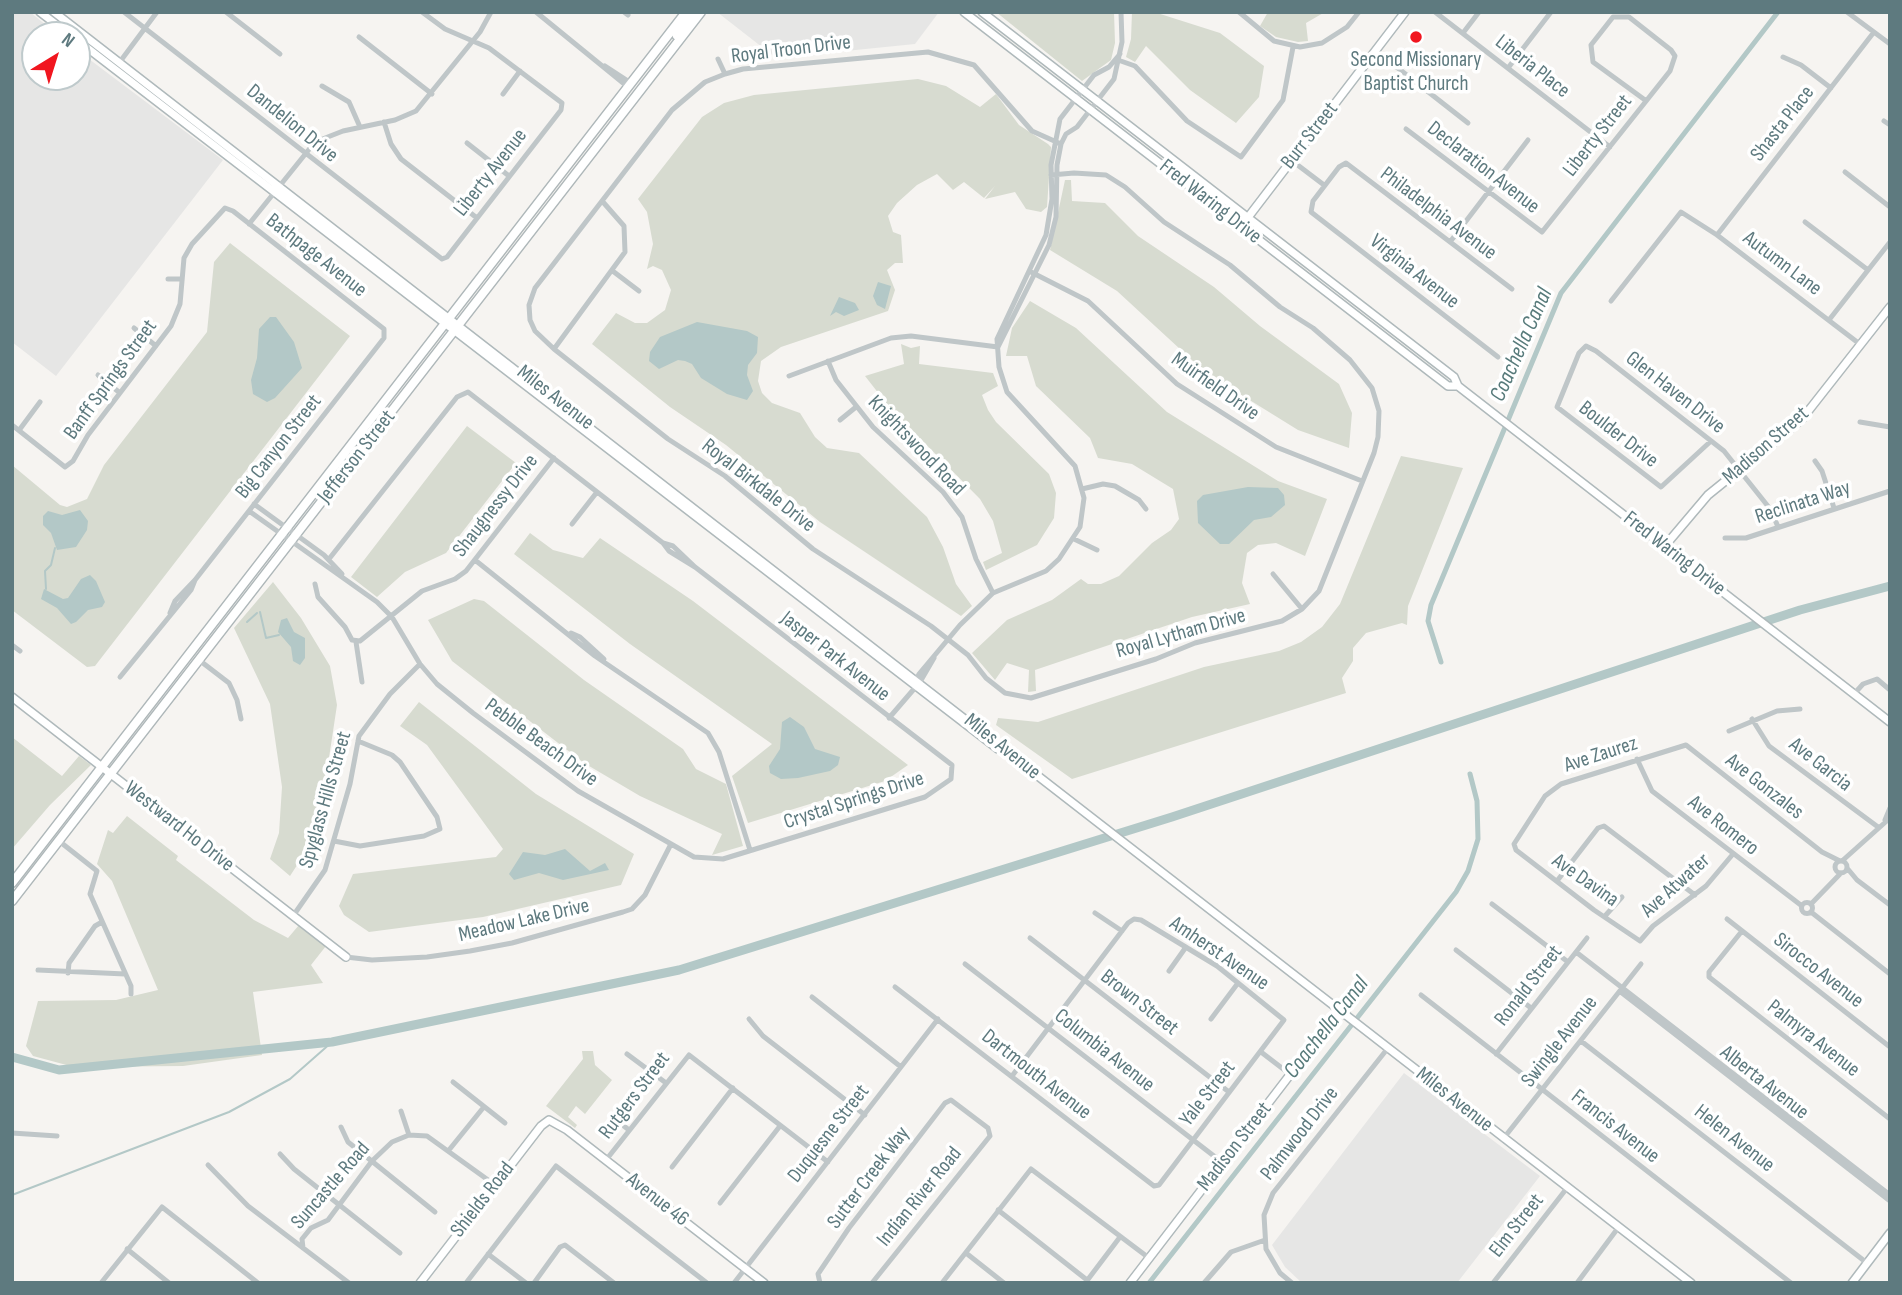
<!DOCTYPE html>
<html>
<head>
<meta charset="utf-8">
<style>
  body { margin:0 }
  #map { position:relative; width:1902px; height:1295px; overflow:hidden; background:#f6f4f1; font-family:"Sofia Sans Condensed",sans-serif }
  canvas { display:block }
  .frame { position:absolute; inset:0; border:14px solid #5e7a7f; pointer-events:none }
  .north { position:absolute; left:21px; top:21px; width:70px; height:70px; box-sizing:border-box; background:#fff; border:2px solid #bfcacc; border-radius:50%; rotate:38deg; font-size:19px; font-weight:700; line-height:28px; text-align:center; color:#5e7a7f }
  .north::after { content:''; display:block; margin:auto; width:24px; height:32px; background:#f1161f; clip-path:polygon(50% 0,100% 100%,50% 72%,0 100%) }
</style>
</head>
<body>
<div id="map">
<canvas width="1902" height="1295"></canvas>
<div class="frame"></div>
<div class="north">N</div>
</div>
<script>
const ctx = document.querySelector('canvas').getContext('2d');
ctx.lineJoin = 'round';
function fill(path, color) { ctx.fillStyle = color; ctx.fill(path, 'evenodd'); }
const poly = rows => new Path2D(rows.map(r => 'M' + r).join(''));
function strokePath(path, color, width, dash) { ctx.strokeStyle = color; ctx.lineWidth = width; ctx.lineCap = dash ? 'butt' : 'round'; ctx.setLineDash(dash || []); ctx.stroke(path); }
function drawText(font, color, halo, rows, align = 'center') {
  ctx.font = font + ' "Sofia Sans Condensed",sans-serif'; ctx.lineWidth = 7; ctx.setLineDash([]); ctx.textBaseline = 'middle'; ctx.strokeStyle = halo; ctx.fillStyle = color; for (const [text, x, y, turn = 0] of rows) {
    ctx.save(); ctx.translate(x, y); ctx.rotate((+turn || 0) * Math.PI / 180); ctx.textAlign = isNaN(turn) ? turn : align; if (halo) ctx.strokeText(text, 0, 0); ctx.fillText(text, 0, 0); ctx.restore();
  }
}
fill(poly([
  [12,12,30,12,58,35,35,35,35,77,77,77,77,50,223,160,56,376,12,342],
  [717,12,939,12,915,44,776,58],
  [1404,1073,1540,1176,1457,1283,1302,1283,1285,1267,1272,1245]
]), '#e6e6e5');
fill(poly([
  [996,12,1114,12,1115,43,1111,60,1082,81],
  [1132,12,1154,12,1220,33,1264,66,1259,97,1236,123,1190,90,1146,46,1135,62,1126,57,1131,39],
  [1268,12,1325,12,1306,23,1308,41,1298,42,1276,37,1260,26],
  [918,79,946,86,980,107,996,94,1019,125,1048,144,1051,147,1047,207,1041,212,1026,209,1015,192,985,199,995,186,984,198,964,182,953,190,937,174,917,185,897,203,888,216,893,232,901,235,903,263,895,263,887,270,895,290,888,311,781,347,761,361,758,381,762,393,772,403,800,413,815,437,827,448,859,453,927,517,943,547,956,584,972,606,961,616,820,522,726,445,670,407,592,344,616,313,635,323,647,323,665,310,671,290,662,270,653,266,647,269,653,244,647,212,638,199,702,117,724,103,754,95],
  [1065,180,1071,180,1072,201,1105,203,1138,236,1214,287,1260,326,1339,384,1352,413,1349,448,1298,430,1206,373,1117,291,1050,250],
  [230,243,350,336,95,666,87,667,12,610,12,465,60,505,67,507,87,499,104,465,207,332,214,262],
  [1030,301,1076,328,1167,412,1278,481,1327,499,1305,556,1276,543,1258,545,1247,553,1242,583,1250,604,1192,617,1035,670,1036,691,1028,692,1029,670,1007,663,995,680,972,653,1007,620,1052,600,1081,579,1088,584,1101,584,1119,576,1152,543,1171,530,1179,519,1173,489,1132,464,1098,458,1090,438,1036,386,1027,356,1006,356,1012,328],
  [901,344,911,348,920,346,919,364,993,373,998,386,982,395,988,410,996,422,1049,474,1056,493,1054,518,1037,545,986,570,983,562,1002,553,993,521,980,499,890,408,865,376,904,364],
  [467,426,516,463,446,553,405,572,377,597,351,577],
  [1401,456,1463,468,1408,606,1407,625,1402,623,1366,633,1353,648,1353,661,1342,678,1346,693,1072,779,996,725,998,718,1038,722,1204,667,1279,651,1301,642,1322,627,1340,604],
  [530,533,553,550,583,558,600,538,693,601,908,765,885,781,748,823,732,776,772,744,630,644,514,554],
  [273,582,301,618,330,666,337,705,327,771,303,856,290,876,270,859,279,833,282,787,270,704,234,628],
  [474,599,484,601,584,680,683,749,696,769,726,784,743,846,712,855,722,834,640,796,584,763,452,661,428,620],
  [419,702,536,794,634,854,621,885,483,917,369,932,344,915,339,906,353,874,496,857,503,849,427,745,400,726],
  [12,737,62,776,79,756,91,765,50,805,12,849],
  [127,816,178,856,176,860,254,920,288,938,299,925,326,946,311,965,323,983,253,992,262,1055,183,1066,74,1067,33,1056,26,1046,38,1001,116,1000,158,990,112,881,97,864,108,830,113,833],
  [582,1051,593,1051,595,1065,612,1080,585,1114,576,1106,568,1117,577,1125,575,1128,546,1106,583,1059]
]), '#d7dbd0');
fill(poly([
  [878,282,891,286,885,309,877,305,873,296],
  [839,297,855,303,859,310,844,316,836,312,830,316],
  [270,317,276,317,294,342,302,368,275,398,267,402,253,394,251,380,257,358,259,329],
  [697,322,747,331,758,337,757,353,748,365,747,375,753,391,747,400,727,394,701,378,692,364,685,361,678,360,659,369,649,361,650,352,660,337],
  [1248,487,1278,488,1284,495,1285,505,1271,517,1254,520,1229,544,1220,544,1198,523,1197,501,1203,495],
  [80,510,88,521,87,530,76,547,57,550,51,533,43,525,43,516,48,511,62,515],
  [90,575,96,581,105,602,102,607,88,610,76,622,71,624,57,608,41,599,44,589,63,599,68,598,81,579],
  [287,618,294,632,305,638,305,658,300,665,293,661,291,647,278,632,281,620],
  [790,717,804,727,815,749,840,757,838,765,830,771,798,778,781,779,770,773,769,766,780,749,782,722],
  [565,849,590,871,605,863,609,870,563,880,539,873,514,880,509,874,523,852,545,855]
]), '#b3c8c7');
strokePath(poly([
  [46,589,45,571,51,565,55,548],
  [260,612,266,638,279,635],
  [247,622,257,613],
  [12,1195,229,1112,290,1079,332,1042]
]), '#b3c8c7', 2);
strokePath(poly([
  [1441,662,1428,621,1431,605,1561,293,1778,12],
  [1149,1283,1456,892,1468,871,1478,839,1477,801,1470,774]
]), '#b3c8c7', 5);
strokePath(poly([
  [12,1057,59,1070,332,1042,679,970,1172,817,1800,610,1890,586]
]), '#b3c8c7', 9);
const secondary = poly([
  [40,12,70,35],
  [54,12,1691,1283],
  [964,12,1448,386,1458,386],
  [982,12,1454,377,1458,386,1890,722],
  [77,40,998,749],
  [1246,220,1405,12],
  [1664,547,1708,495,1802,419,1890,307],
  [12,697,346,957],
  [420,1283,541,1126,549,1120,567,1130,764,1283],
  [1130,1283,1339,1011],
  [1852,1283,1890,1233]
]);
const primary = poly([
  [677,36,693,12],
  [12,883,686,12],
  [12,901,701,12]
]);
strokePath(secondary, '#afb9bb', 10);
strokePath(primary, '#aeb7b9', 11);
strokePath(poly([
  [124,12,442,259,447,257,561,110,562,103,489,48,445,29,422,12],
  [226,12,280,54],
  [536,12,628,87],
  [624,12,628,15],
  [1239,12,1274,41,1300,47,1322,43,1347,27,1359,12],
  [1435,12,1610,147],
  [1847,12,1890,44],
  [1463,33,1479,12],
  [359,37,432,94],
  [1376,51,1468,123],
  [1783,57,1801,65,1831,88],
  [718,59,725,74],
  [1118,60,1135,66,1187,121,1241,157,1283,100,1293,47],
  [119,63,157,12],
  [605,66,631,83],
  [1508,68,1551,12],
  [322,86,349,102,360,127],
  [503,94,520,71],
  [1884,121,1890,125],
  [384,122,391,144,401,159,477,218],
  [1406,129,1542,232,1670,71,1675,56,1671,50,1629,17,1613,17,1591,45,1593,62,1645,100],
  [467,143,509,176],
  [1291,160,1324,185],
  [1845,172,1890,207],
  [1051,175,1074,173,1106,175,1125,187,1164,222,1230,265,1280,307,1313,328,1350,360,1372,388,1379,411,1378,437,1374,453,1319,591,1302,609,1282,621,1195,643,1156,659,1031,698,1005,693,986,678,968,655,931,626,813,549,725,476,668,439,554,349,535,331,530,320,529,305,535,288,672,110,705,82,725,74,743,69,928,52,974,65,1032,131,1061,144],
  [1805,222,1868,270],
  [249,224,315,142,343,131,395,120,416,111,480,32,491,12],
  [1717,235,1874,32],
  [1450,242,1528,140],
  [614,272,639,291],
  [1031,272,1088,301,1177,384,1276,447,1362,481],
  [168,279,181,279],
  [1611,301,1681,212,1717,235,1861,345],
  [1829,320,1890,242],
  [134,328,156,346],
  [998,347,1049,245,1056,217,1057,165,1061,144,1066,134,1077,127,1114,79,1122,42,1121,12],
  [554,349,625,252,624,226,603,202],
  [1498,357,1311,212,1313,201,1339,167,1346,163,1512,289],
  [828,361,836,380,873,427,943,492,962,517,976,559,993,593],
  [98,375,120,393],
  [789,376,891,338,911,336,998,347],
  [840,420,856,407],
  [1860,422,1890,427],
  [12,425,65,467,73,461,88,435,171,326,180,304,184,258,192,244,225,208,233,211,384,329,384,338,195,580,175,601,170,613],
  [20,429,40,402],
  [1711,441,1661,487,1557,407,1579,353,1586,346,1596,351,1724,451,1771,510,1778,527],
  [1815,461,1822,471,1834,508],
  [1082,489,1103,484,1115,486,1139,500,1146,509],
  [254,504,324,555,342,574],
  [249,511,377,602,392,617,420,664,437,684,473,713,578,791,694,857,723,859,925,797,951,779,952,765,695,567,669,551,663,543],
  [572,524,597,492],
  [1725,538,1746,538,1890,491],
  [1074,539,1097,550],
  [329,559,457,397,468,392,663,543,673,546,695,567],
  [475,560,595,656,708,733,719,752,750,850],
  [1273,574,1302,609],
  [315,584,318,597,345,627,352,640,360,641,422,591,455,579,466,571,554,458],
  [571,633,580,637,604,659],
  [356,642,362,682],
  [12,645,20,651],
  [199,660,229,683,237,700,241,719],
  [120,677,191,590,195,580],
  [914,684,919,674,960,625,993,593,1046,571,1059,559,1080,527,1084,498,1075,466,1007,392,999,367,997,339,1046,235,1052,199,1051,165,1060,119,1094,75,1109,67,1120,54],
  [1854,694,1863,684,1877,679,1890,690],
  [889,718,920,682,934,658],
  [1752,719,1769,746,1878,827],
  [1729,731,1777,711,1800,709],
  [1637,759,1652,791,1802,906],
  [1885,820,1890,808],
  [59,841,97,871,90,894,131,986,131,994],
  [334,841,360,846,424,836,440,829,437,817,400,762,392,755,358,741],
  [1733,854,1706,886,1653,926,1640,941,1594,910,1516,850,1514,844,1545,796,1561,784,1686,745,1822,852,1840,861],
  '1835 867a6 6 0 1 1 12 0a6 6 0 1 1-12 0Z',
  [1842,861,1890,818],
  [1847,868,1857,880,1890,905],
  [1557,881,1598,828,1604,826,1695,895],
  '1801.5 908a5.5 5.5 0 1 1 11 0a5.5 5.5 0 1 1-11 0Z',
  [1492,904,1568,962],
  [1811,904,1841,873],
  [1811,912,1890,974],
  [1095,913,1122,931],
  [293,916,325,870,350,784,359,736,390,694,420,664],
  [1605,916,1622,897],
  [1727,919,1890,1047],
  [1742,931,1709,972,1709,977,1890,1119],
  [1030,938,1229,1092],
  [1456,950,1531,1008],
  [1576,952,1890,1195],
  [346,957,372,960,427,957,470,951,512,943,623,912,632,909,645,895,671,844],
  [965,964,1223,1163],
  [38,970,125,974],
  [1169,971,1186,947],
  [68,973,69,963,95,926,102,922],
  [895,987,1154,1186,1159,1185,1284,1020,1217,966,1141,920,1134,919,1128,923,1012,1076],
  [1621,989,1622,993,1890,1201],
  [1421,995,1791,1283],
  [812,997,901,1067],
  [749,1019,763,1036,865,1115],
  [1211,1019,1238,983],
  [1581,1041,1867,1263],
  [1261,1052,1291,1075],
  [627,1054,666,1083],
  [1496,1054,1587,938],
  [453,1082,505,1123],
  [401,1111,409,1135],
  [615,1119,629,1130],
  [341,1127,348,1142,435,1212],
  [12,1133,57,1136],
  [1503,1139,1641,964],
  [449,1150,483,1108],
  [280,1154,294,1169,400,1253],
  [606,1160,689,1055,828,1162],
  [208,1165,248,1206,349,1283],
  [672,1167,733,1088],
  [720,1203,780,1126],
  [998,1210,1087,1280],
  [303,1248,302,1239,311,1228,328,1220,372,1161,392,1142,409,1135,427,1136,495,1185],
  [127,1249,169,1283],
  [966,1253,1004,1283],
  [488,1254,526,1283],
  [1086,1282,1120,1237],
  [101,1283,162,1207,258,1283],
  [466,1283,556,1166,707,1283],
  [534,1283,560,1247,565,1245,614,1283],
  [734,1283,938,1019],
  [820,1283,818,1274,849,1228,945,1103,951,1100,988,1128,990,1136,872,1283],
  [942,1283,1031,1169,1149,1258],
  [1204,1283,1231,1252,1265,1240],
  [1292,1283,1280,1273,1266,1249,1264,1215,1273,1193,1388,1048],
  [1493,1283,1567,1188],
  [1577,1283,1618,1228]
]), '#bfc6c8', 5);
strokePath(secondary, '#fff', 7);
strokePath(primary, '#fff', 8);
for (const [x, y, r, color] of [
  [1416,37,7,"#f1161f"]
]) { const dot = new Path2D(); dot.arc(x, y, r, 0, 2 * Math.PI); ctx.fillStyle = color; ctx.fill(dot); strokePath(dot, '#fff', 2.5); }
drawText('21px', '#5e7a7f', '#fff', [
  ["Royal Troon Drive",791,50,-7],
  ["Liberia Place",1532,67,38],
  ["Dandelion Drive",292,124,39],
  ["Shasta Place",1783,124,-52],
  ["Burr Street",1310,136,-52],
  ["Liberty Street",1598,136,-52],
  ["Declaration Avenue",1483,168,38],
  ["Liberty Avenue",491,173,-52],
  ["Fred Waring Drive",1210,202,38],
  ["Philadelphia Avenue",1438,214,37],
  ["Bathpage Avenue",316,256,38],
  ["Autumn Lane",1782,264,37],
  ["Virginia Avenue",1414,272,38],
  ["Banff Springs Street",111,380,-54],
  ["Muirfield Drive",1215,387,35],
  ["Glen Haven Drive",1675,393,38],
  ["Miles Avenue",555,398,38],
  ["Boulder Drive",1618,435,38],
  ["Knightswood Road",916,446,46],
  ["Madison Street",1766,446,-41],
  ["Big Canyon Street",279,447,-52],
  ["Jefferson Street",357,457,-52],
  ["Royal Birkdale Drive",758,486,38],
  ["Reclinata Way",1803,503,-18],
  ["Shaugnessy Drive",496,506,-52],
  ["Fred Waring Drive",1674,554,38],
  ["Royal Lytham Drive",1181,634,-16],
  ["Jasper Park Avenue",835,657,38],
  ["Pebble Beach Drive",541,743,36],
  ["Miles Avenue",1002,747,39],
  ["Ave Zaurez",1601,755,-18],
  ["Ave Garcia",1820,765,38],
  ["Ave Gonzales",1764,787,38],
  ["Spyglass Hills Street",326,800,-74],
  ["Crystal Springs Drive",854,801,-18],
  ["Ave Romero",1723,826,38],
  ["Westward Ho Drive",179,827,38],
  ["Ave Davina",1585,881,35],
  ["Ave Atwater",1676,886,-42],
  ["Meadow Lake Drive",524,921,-13],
  ["Amherst Avenue",1219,954,34],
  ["Sirocco Avenue",1818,971,38],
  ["Ronald Street",1529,986,-52],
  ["Brown Street",1139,1003,38],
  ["Palmyra Avenue",1813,1039,38],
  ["Swingle Avenue",1560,1042,-52],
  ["Columbia Avenue",1104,1051,38],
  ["Dartmouth Avenue",1036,1075,38],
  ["Alberta Avenue",1764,1083,38],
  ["Yale Street",1208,1094,-52],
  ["Rutgers Street",635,1096,-53],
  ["Miles Avenue",1454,1100,38],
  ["Francis Avenue",1615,1127,38],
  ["Duquesne Street",829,1134,-52],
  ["Palmwood Drive",1300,1134,-52],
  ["Helen Avenue",1734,1139,38],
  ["Madison Street",1235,1147,-52],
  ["Sutter Creek Way",869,1178,-53],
  ["Suncastle Road",331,1186,-49],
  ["Indian River Road",920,1197,-51],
  ["Shields Road",483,1200,-52],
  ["Avenue 46",657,1200,38],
  ["Elm Street",1517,1226,-52]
]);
drawText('21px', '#5e7a7f', '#fff', [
  ["Second Missionary",1416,61],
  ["Baptist Church",1416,85]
]);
drawText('italic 23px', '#587b7b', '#fff', [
  ["Coachella Canal",1522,345,-66],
  ["Coachella Canal",1327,1028,-52]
]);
</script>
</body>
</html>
